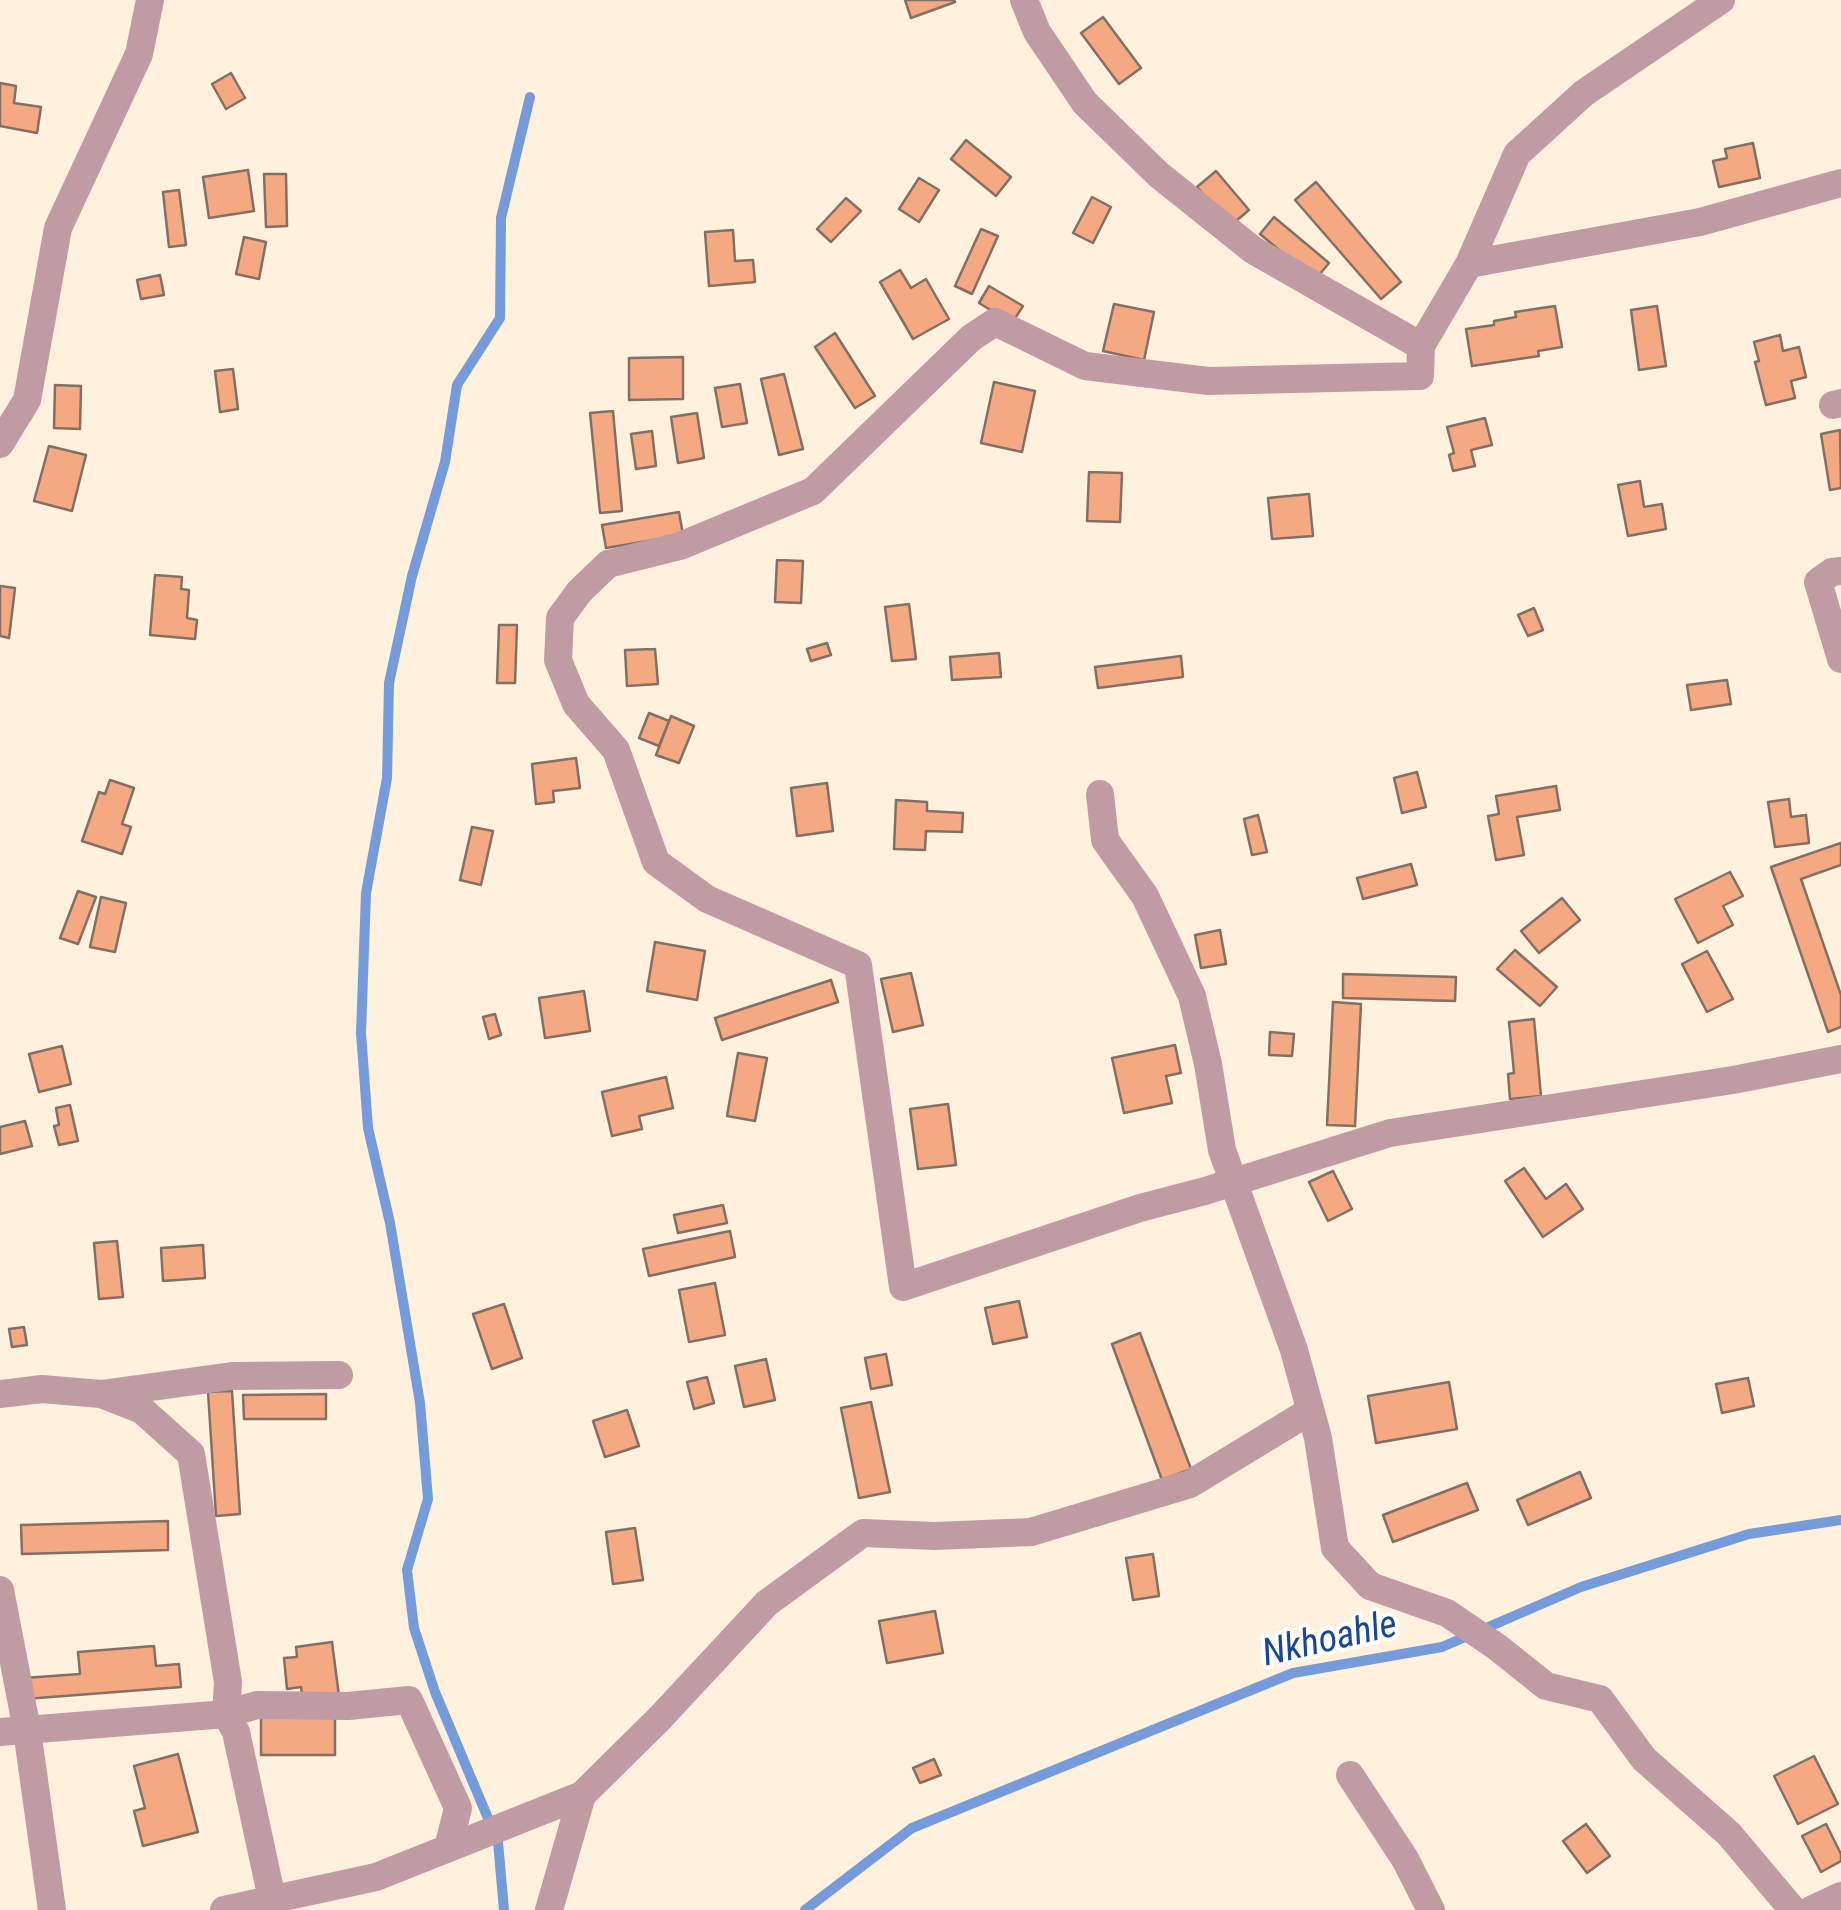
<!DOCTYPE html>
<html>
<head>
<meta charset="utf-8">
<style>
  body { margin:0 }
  canvas { display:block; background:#fff1de }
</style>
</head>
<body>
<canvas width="1841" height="1910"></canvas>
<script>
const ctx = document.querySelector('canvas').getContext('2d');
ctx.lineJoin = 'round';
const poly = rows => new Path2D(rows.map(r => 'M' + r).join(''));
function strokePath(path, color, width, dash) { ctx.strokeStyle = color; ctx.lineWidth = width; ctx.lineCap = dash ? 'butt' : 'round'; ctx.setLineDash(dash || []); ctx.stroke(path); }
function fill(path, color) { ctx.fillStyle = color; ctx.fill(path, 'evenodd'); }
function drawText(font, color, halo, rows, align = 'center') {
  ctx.font = font + ' "Roboto Condensed",sans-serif'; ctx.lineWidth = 8; ctx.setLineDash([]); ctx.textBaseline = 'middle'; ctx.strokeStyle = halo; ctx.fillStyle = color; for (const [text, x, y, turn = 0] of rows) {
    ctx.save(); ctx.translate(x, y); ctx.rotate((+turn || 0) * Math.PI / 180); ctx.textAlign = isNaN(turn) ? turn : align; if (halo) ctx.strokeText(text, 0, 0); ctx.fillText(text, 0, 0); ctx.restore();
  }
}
strokePath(poly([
  [504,1910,498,1842,435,1692,414,1628,407,1570,428,1499,420,1403,390,1223,368,1128,361,1033,366,893,387,778,389,683,412,576,445,462,457,385,500,318,501,218,530,97],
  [805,1910,912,1828,1293,1673,1442,1647,1581,1587,1749,1534,1841,1520]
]), '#759bda', 10);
const building = poly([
  [905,0,954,0,955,2,911,18,905,0],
  [1103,17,1141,68,1119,84,1081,33,1103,17],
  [231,73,245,98,226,109,212,84,231,73],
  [0,83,16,86,14,103,41,107,37,133,0,126,0,83],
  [966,140,1011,177,996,196,951,159,966,140],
  [1753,143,1760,178,1719,187,1713,161,1727,158,1725,149,1753,143],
  [248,170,254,211,209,218,203,177,248,170],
  [1216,171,1249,210,1230,226,1197,187,1216,171],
  [264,174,286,174,287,226,266,227,264,174],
  [919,178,939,190,919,222,899,209,919,178],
  [1316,182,1401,282,1381,299,1295,200,1316,182],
  [179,190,186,245,169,247,163,192,179,190],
  [1092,197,1111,207,1093,243,1073,233,1092,197],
  [846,198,861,211,831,242,817,229,846,198],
  [1274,217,1329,263,1315,280,1260,234,1274,217],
  [981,229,998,236,972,294,955,286,981,229],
  [733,230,735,261,753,260,755,282,709,286,705,232,733,230],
  [244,237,266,242,259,279,236,274,244,237],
  [900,270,911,288,926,279,949,319,913,339,880,282,900,270],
  [160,275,164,295,141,299,137,280,160,275],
  [989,286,1023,306,1012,323,979,303,989,286],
  [1114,304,1154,312,1144,360,1103,351,1114,304],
  [1555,306,1562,347,1538,351,1539,356,1472,366,1466,329,1494,325,1494,321,1516,317,1515,312,1555,306],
  [1657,306,1666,366,1639,370,1631,310,1657,306],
  [835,333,875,396,855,408,815,347,835,333],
  [1780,335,1783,351,1799,347,1806,377,1791,381,1795,398,1766,405,1755,362,1759,361,1754,342,1780,335],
  [683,357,683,399,629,400,629,358,683,357],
  [233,369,238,409,220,412,215,371,233,369],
  [784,374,803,449,779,455,761,379,784,374],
  [994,382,1035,391,1022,452,981,443,994,382],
  [740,384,747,423,722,427,715,388,740,384],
  [55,385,81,386,80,429,54,428,55,385],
  [613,411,622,511,600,513,590,413,613,411],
  [697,413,704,458,678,463,671,417,697,413],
  [1485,418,1492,445,1471,450,1475,466,1453,471,1449,455,1454,453,1447,427,1485,418],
  [1840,430,1841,488,1830,490,1821,434,1840,430],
  [652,431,656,466,636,469,631,434,652,431],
  [49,446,86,455,72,511,34,501,49,446],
  [1089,472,1122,473,1120,522,1087,521,1089,472],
  [1640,481,1644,507,1662,504,1666,529,1628,536,1618,485,1640,481],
  [1309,494,1313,536,1272,539,1268,498,1309,494],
  [679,512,683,535,606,548,602,525,679,512],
  [777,560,803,561,801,603,775,602,777,560],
  [155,575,182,577,181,589,189,590,187,618,197,620,195,639,150,635,155,575],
  [0,586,15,588,9,638,0,636,0,586],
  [909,604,916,659,892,661,885,607,909,604],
  [1534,608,1543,630,1528,636,1518,615,1534,608],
  [499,625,517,625,515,683,497,683,499,625],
  [827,643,831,655,811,661,807,649,827,643],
  [655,649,658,684,627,686,625,650,655,649],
  [999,653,1001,677,952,680,950,657,999,653],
  [1181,656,1183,677,1098,688,1095,667,1181,656],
  [1727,680,1731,704,1691,710,1687,685,1727,680],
  [649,713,669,721,659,746,639,738,649,713],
  [671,716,694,726,679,763,656,755,671,716],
  [576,758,580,788,553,791,554,802,536,804,532,764,576,758],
  [1417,772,1426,807,1402,813,1394,778,1417,772],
  [110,780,134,788,122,824,131,827,122,854,82,841,99,792,105,794,110,780],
  [827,783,833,831,797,836,791,788,827,783],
  [1556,786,1560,810,1517,817,1524,855,1496,860,1488,816,1499,814,1496,796,1556,786],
  [1789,799,1791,817,1806,815,1809,843,1775,847,1768,802,1789,799],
  [896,800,927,802,927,811,963,813,962,832,926,831,925,850,894,849,896,800],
  [1258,815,1267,852,1252,855,1244,819,1258,815],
  [472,827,493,831,481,885,460,880,472,827],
  [1841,843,1841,865,1801,879,1841,995,1841,1027,1828,1032,1771,867,1841,843],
  [1411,864,1417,885,1363,899,1357,878,1411,864],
  [1730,872,1743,896,1723,906,1733,925,1698,943,1675,899,1730,872],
  [78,891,96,897,78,944,60,938,78,891],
  [101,897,126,903,115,952,90,947,101,897],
  [1562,898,1580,920,1539,953,1521,931,1562,898],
  [1220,930,1226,964,1201,968,1195,935,1220,930],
  [655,942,705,951,697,1000,647,991,655,942],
  [1515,950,1557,987,1540,1006,1497,969,1515,950],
  [1707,951,1733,999,1707,1012,1682,964,1707,951],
  [911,973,923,1025,893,1032,881,979,911,973],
  [1343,974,1456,977,1455,1001,1343,998,1343,974],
  [831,980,838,1002,722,1040,715,1018,831,980],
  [584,991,590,1031,545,1038,539,998,584,991],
  [1333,1002,1361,1004,1355,1126,1327,1125,1333,1002],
  [495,1014,501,1035,489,1039,483,1017,495,1014],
  [1534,1019,1541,1096,1510,1099,1508,1074,1514,1073,1509,1022,1534,1019],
  [1270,1032,1294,1034,1292,1056,1269,1055,1270,1032],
  [1175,1045,1181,1073,1166,1076,1172,1103,1124,1113,1112,1058,1175,1045],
  [62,1046,71,1084,39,1092,29,1054,62,1046],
  [738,1053,767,1058,755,1121,727,1116,738,1053],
  [666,1077,673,1108,639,1116,642,1129,612,1136,602,1092,666,1077],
  [948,1104,956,1165,918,1169,910,1109,948,1104],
  [70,1105,78,1141,59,1145,54,1126,59,1125,56,1108,70,1105],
  [25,1121,32,1146,0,1154,0,1127,25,1121],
  [1524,1168,1546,1199,1566,1184,1583,1209,1543,1237,1505,1181,1524,1168],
  [1333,1171,1352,1209,1328,1221,1309,1182,1333,1171],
  [723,1205,727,1223,678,1233,674,1215,723,1205],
  [730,1231,735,1257,649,1276,643,1249,730,1231],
  [117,1241,123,1297,99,1299,94,1243,117,1241],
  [203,1245,205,1278,163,1281,161,1248,203,1245],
  [715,1283,725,1335,689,1342,679,1290,715,1283],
  [1019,1301,1027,1337,993,1344,985,1308,1019,1301],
  [504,1304,522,1358,492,1369,473,1314,504,1304],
  [24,1327,27,1345,12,1347,9,1329,24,1327],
  [1140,1333,1191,1469,1162,1480,1112,1344,1140,1333],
  [886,1354,892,1385,871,1389,865,1358,886,1354],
  [766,1359,775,1400,744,1407,735,1366,766,1359],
  [707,1377,714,1403,694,1409,687,1382,707,1377],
  [1748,1378,1754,1406,1722,1413,1716,1384,1748,1378],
  [1449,1382,1457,1429,1376,1443,1368,1396,1449,1382],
  [232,1391,240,1514,216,1516,208,1392,232,1391],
  [326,1394,326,1419,244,1419,243,1395,326,1394],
  [871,1402,890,1492,859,1498,841,1408,871,1402],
  [627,1410,639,1446,605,1457,593,1421,627,1410],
  [1580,1472,1591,1498,1528,1525,1517,1500,1580,1472],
  [1467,1483,1478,1510,1393,1542,1383,1515,1467,1483],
  [168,1521,168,1550,22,1554,21,1525,168,1521],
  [635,1528,643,1580,613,1584,606,1532,635,1528],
  [1153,1554,1159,1596,1133,1600,1126,1558,1153,1554],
  [935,1611,943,1653,887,1663,879,1621,935,1611],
  [332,1642,339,1696,303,1701,301,1687,287,1689,284,1658,297,1657,296,1647,332,1642],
  [154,1646,156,1666,179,1664,181,1687,25,1699,24,1678,80,1674,78,1652,154,1646],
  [261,1710,335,1710,335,1755,261,1755,261,1710],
  [178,1754,198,1832,143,1846,134,1811,145,1808,134,1766,178,1754],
  [1814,1756,1838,1804,1798,1824,1774,1776,1814,1756],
  [934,1759,941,1775,920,1783,913,1768,934,1759],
  [1586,1824,1610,1856,1587,1873,1563,1841,1586,1824],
  [1826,1824,1841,1854,1841,1861,1821,1872,1802,1836,1826,1824]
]);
fill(building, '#f4a983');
strokePath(building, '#846f65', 2.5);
strokePath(poly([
  [1024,0,1037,32,1085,103,1159,175,1253,250,1421,346,1469,264,1700,222,1841,183],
  [1469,264,1517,154,1584,93,1721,0],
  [1421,346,1420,376,1208,381,1085,366,995,322,971,338,813,491,680,546,608,564,579,592,560,618,558,660,576,704,616,750,656,862,707,899,858,965,903,1287,1140,1208,1205,1191,1390,1133,1733,1080,1841,1059],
  [1833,405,1841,403],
  [0,444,27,400,58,228,139,54,150,0],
  [1841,571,1832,572,1818,582,1841,659],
  [1100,794,1105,840,1145,896,1192,996,1208,1064,1222,1150,1294,1350,1318,1438,1335,1548,1370,1586,1447,1613,1497,1647,1546,1686,1600,1699,1644,1759,1729,1834,1793,1910],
  [0,1394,42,1389,101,1394,232,1376,339,1375],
  [101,1394,142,1410,191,1454,228,1682,226,1714,236,1732,272,1899],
  [0,1590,27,1730,52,1910],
  [0,1732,226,1714,257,1705,348,1706,409,1700,458,1808,448,1848],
  [1350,1775,1405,1859,1431,1910],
  [224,1910,376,1877,582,1795],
  [549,1910,582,1795,659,1719,767,1603,863,1533,935,1536,1031,1532,1190,1484,1310,1411],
  [1811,1910,1841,1896]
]), '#c19ba4', 28);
drawText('italic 38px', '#1a4791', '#fff', [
  ["Nkhoahle",1330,1641,-13]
]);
</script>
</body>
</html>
